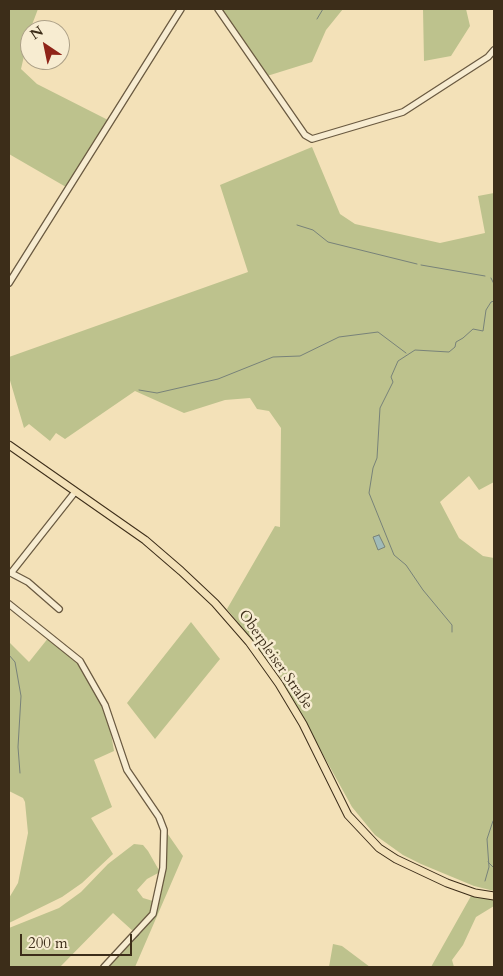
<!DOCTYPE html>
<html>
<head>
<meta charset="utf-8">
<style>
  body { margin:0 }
  #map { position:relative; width:503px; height:976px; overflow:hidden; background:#f3e1b8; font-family:Cardo,serif }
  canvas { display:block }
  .frame { position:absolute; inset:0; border:10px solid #3c2d19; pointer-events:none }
  .north { position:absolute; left:20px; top:20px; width:50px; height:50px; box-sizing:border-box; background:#f7ecd1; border:1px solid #aca087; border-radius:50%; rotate:326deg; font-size:14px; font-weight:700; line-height:20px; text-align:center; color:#3c2d19 }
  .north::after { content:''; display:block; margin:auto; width:18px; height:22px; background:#8f2418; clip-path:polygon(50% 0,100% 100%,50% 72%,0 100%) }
  .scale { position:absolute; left:20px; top:934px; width:112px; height:22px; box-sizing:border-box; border:2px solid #3c2d19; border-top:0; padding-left:6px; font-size:15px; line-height:18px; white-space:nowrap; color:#3c2d19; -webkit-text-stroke:4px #f7ecd1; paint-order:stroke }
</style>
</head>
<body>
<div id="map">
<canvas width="503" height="976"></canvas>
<div class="frame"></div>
<div class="north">N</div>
<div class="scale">200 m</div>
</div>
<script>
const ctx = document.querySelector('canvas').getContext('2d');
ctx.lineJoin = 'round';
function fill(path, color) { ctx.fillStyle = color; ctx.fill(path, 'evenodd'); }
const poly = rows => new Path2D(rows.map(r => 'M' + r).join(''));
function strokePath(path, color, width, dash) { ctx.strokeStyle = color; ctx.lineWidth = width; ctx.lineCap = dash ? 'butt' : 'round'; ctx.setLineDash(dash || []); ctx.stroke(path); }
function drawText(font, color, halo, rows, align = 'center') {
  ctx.font = font + ' Cardo,serif'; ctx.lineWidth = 5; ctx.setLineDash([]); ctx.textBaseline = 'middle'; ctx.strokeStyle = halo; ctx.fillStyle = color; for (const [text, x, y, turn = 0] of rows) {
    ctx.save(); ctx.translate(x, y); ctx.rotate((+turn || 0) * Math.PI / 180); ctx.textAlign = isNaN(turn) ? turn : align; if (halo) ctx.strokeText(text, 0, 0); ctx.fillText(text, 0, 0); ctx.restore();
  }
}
fill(poly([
  [9,9,38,9,30,30,21,69,37,84,108,120,66,187,9,154],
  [220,9,343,9,326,30,312,62,267,76],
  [423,9,466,9,470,26,451,56,424,61],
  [312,147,340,214,355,224,440,243,485,233,478,196,494,193,494,482,479,490,469,476,440,502,459,538,483,556,494,558,494,891,474,886,421,864,403,855,375,835,352,807,278,673,227,609,275,526,280,527,281,428,269,411,257,409,250,398,225,400,184,413,135,391,65,439,56,433,50,441,29,424,24,428,9,377,9,357,248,272,220,185],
  [191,622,220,659,155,739,127,703],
  [49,637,79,664,104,707,109,722,114,751,94,760,112,807,91,818,113,854,82,883,62,897,9,923,9,898,18,883,28,833,25,802,23,798,9,791,9,642,29,662],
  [165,830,183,856,135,967,107,967,141,932,156,912,162,888],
  [134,844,143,845,148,851,160,872,147,879,137,890,143,898,153,901,150,913,134,932,113,913,60,967,9,967,9,928,59,908,81,892,108,864],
  [471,896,494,899,494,906,476,917,463,945,452,960,454,967,431,967],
  [333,944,342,946,370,967,329,967]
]), '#bdc28d');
const water = poly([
  [379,535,385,547,378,550,373,537,379,535]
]);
fill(water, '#a0bbb9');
strokePath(water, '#788279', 1);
strokePath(poly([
  [317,19,323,9],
  [297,225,313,230,328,242,417,264],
  [421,265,485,276],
  [491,278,494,284],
  [139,390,157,393,218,379,273,357,300,356,339,337,378,332,406,353],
  [452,632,452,625,423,590,406,565,394,555,369,493,373,468,377,458,380,408,393,382,391,377,398,361,415,350,449,352,455,347,456,342,463,338,473,329,483,331,486,310,491,302,494,301],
  [9,655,15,662,21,696,18,747,20,773],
  [488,862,494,868],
  [485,881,489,867,487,839,493,821],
  [159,900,163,881],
  [141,932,148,923],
  [127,947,139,935]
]), '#788279', 1);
const minor = poly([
  [218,9,305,135,312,139,403,112,488,57,494,50],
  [9,283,181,9],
  [9,572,28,582,59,609],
  [11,573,75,492],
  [9,604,80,661,105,705,127,770,159,817,164,830,163,868,153,914,104,967]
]);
const major = poly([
  [9,445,145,540,181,571,215,603,249,642,279,684,303,724,348,815,379,848,396,859,447,883,475,893,494,896]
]);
strokePath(minor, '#6a5a41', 8);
strokePath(major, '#3c2d19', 9);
strokePath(minor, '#f7ecd1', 5.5);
strokePath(major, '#f3e1b8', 7);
drawText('15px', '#3c2d19', '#f7ecd1', [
  ["Oberpleiser Straße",275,660,55]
]);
</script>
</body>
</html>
